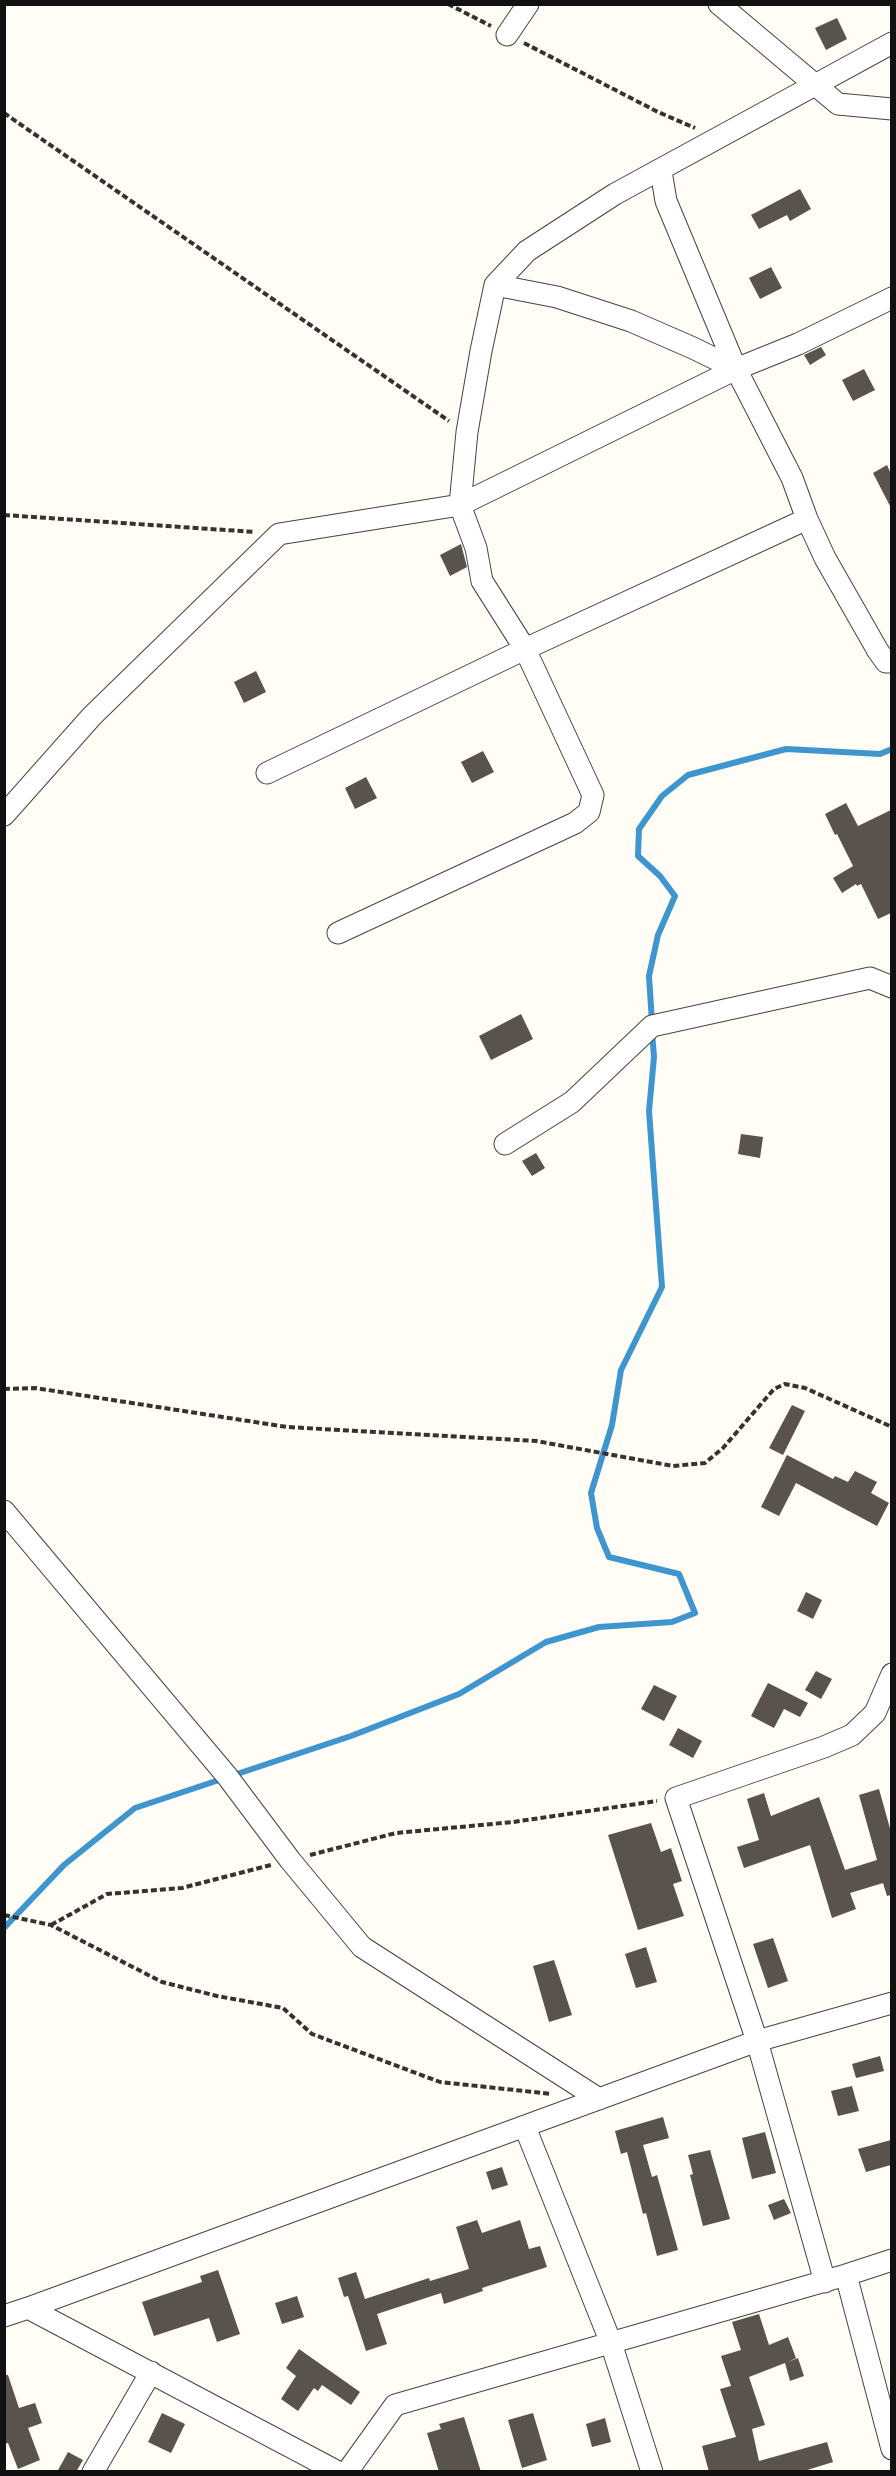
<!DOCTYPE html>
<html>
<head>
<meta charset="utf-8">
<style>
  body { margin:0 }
  #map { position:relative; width:896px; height:2476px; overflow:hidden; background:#fffdf5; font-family:Bitter,serif }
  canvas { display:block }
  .frame { position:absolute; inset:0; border:6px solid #111; pointer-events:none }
</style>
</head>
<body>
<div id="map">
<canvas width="896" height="2476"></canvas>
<div class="frame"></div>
</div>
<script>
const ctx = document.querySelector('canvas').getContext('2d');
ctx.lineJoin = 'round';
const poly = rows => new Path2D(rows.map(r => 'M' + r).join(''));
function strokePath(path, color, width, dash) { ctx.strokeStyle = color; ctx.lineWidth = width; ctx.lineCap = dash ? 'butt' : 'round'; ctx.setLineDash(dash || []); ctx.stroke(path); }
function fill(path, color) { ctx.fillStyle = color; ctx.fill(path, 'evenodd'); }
strokePath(poly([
  [652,1022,649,976,658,935,675,896,660,876,638,856,639,829,662,796,688,775,786,749,880,754,892,749],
  [4,1928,64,1865,135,1808,351,1736,459,1694,546,1642,599,1627,672,1622,695,1613,679,1574,609,1557,597,1528,591,1493,612,1425,621,1370,662,1287,649,1111,654,1057,652,1032]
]), '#3f96cf', 6);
fill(poly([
  [837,18,847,39,826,50,815,28],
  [800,189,811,209,790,221,787,215,759,229,751,215],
  [771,267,782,288,760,299,749,278],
  [821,347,826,355,810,365,804,355],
  [864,369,875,390,853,401,842,380],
  [887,465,891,474,891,508,873,473],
  [461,544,467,567,450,576,440,555],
  [256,671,266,692,244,703,234,682],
  [483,751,494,772,472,783,461,762],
  [366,777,377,798,355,809,345,788],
  [846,803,858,826,891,810,891,913,878,919,861,884,857,886,856,884,842,893,833,878,853,866,837,834,835,835,825,814],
  [521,1014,533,1039,491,1060,479,1036],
  [741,1134,763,1137,760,1158,738,1154],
  [536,1153,545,1168,532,1176,522,1161],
  [792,1405,805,1411,783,1455,769,1448],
  [787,1455,833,1479,835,1476,848,1482,855,1471,877,1482,871,1493,889,1503,877,1526,796,1483,779,1516,761,1507],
  [806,1592,822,1600,813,1619,797,1611],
  [816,1671,832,1679,821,1699,805,1690],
  [768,1683,808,1703,800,1717,784,1709,774,1728,751,1716],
  [654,1685,677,1696,664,1721,641,1709],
  [678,1728,702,1741,693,1758,669,1745],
  [879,1789,891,1832,891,1895,887,1896,883,1883,850,1893,856,1909,832,1918,810,1845,744,1868,737,1847,759,1840,747,1799,764,1793,771,1816,819,1797,845,1870,877,1860,859,1795],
  [651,1823,661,1852,671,1848,682,1881,673,1884,684,1916,638,1930,608,1835],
  [773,1938,788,1981,768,1988,753,1944],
  [646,1947,657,1982,636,1988,625,1954],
  [554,1960,572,2015,549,2022,533,1966],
  [880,2056,884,2071,856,2078,852,2064],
  [852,2086,859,2111,838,2116,831,2091],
  [663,2117,669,2138,643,2145,652,2177,657,2175,678,2250,657,2256,646,2213,643,2214,627,2152,621,2154,615,2131],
  [765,2132,776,2173,752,2179,742,2138],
  [891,2140,891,2165,866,2172,858,2149],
  [710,2150,730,2219,703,2226,690,2175,693,2174,688,2155],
  [502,2167,508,2185,492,2190,486,2172],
  [784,2199,791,2213,774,2220,768,2205],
  [477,2220,482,2233,520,2220,529,2249,540,2246,547,2267,482,2288,483,2291,444,2304,441,2293,377,2314,387,2344,366,2351,348,2296,344,2297,338,2278,356,2272,365,2299,429,2278,430,2281,469,2269,456,2227],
  [218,2270,240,2334,217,2342,209,2318,154,2336,142,2302,202,2282,200,2276],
  [297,2296,304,2317,282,2324,275,2303],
  [759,2314,769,2345,788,2337,796,2358,788,2362,798,2358,804,2376,790,2381,785,2363,749,2377,765,2425,752,2429,759,2461,827,2442,833,2462,801,2472,709,2472,702,2446,736,2437,720,2389,731,2386,721,2356,741,2350,732,2322],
  [299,2349,360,2392,351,2405,322,2385,318,2391,314,2388,298,2411,281,2399,296,2376,286,2368],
  [4,2375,8,2375,19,2408,35,2403,42,2423,28,2428,40,2460,18,2469,8,2443,4,2444],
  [162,2413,185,2424,171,2453,148,2442],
  [533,2413,547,2460,522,2468,508,2420],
  [464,2417,481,2472,439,2472,427,2433,441,2429,439,2424],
  [605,2418,611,2442,592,2447,586,2424],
  [68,2452,83,2460,76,2472,57,2472]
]), '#5a524d');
const minor = poly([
  [719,4,838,104,892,109],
  [507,35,528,4],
  [661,171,666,201,736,369,792,478,807,519,825,558,878,651,886,662,892,662],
  [495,285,557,297,631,321,693,348,736,369],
  [267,773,525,649,807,519],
  [4,815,92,716,279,534,460,505,736,369,798,344,892,298],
  [338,933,575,823,589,812,593,795,525,649,482,581,476,548,460,505,467,432,481,351,495,285,527,251,615,194,892,43],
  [505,1144,572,1102,652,1026,870,978,892,987],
  [4,1511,227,1776,290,1860,362,1947,599,2099],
  [525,2127,611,2343,652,2472],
  [846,2275,892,2260],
  [825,2282,757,2041,676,1798,824,1747,852,1735,875,1713,892,1674],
  [4,2316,28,2308],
  [93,2472,151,2372],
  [338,2472,28,2308,757,2041,892,2003],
  [347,2472,395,2405,846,2275,892,2449]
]);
strokePath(minor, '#444', 23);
strokePath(poly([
  [448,4,491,26],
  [524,43,658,112,695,128],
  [4,113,449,421],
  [4,515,255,532],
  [4,1389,35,1388,287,1427,536,1441,673,1466,705,1463,723,1448,774,1389,785,1384,805,1388,892,1427],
  [310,1855,396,1833,513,1822,657,1801],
  [4,1915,51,1925,162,1982,217,1996,283,2008,312,2034,440,2082,552,2094],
  [51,1925,107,1894,182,1888,271,1865]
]), '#333', 4, [6, 3]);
strokePath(minor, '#fff', 21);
</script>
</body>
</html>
